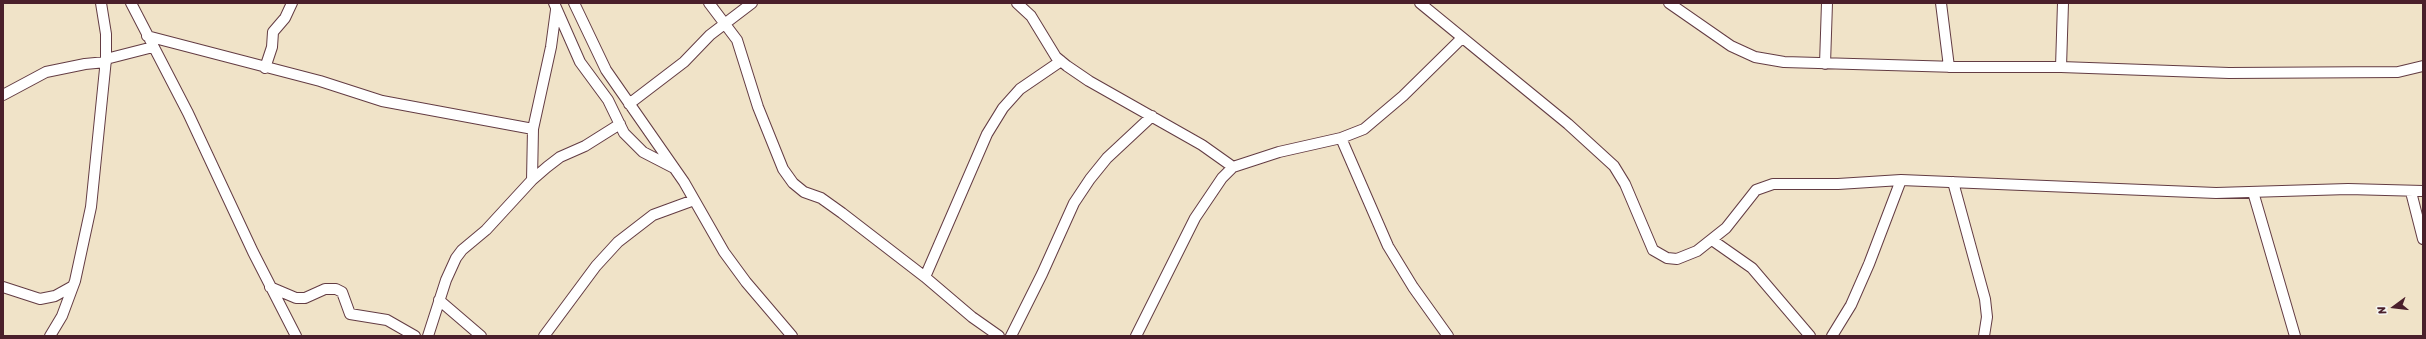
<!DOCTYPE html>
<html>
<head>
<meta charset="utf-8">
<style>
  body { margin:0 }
  #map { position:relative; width:2426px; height:339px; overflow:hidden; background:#f0e3c8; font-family:Sriracha,sans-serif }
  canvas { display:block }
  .frame { position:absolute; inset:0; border:4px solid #4a1f2b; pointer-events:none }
  .north { position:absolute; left:2374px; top:287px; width:40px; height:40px; -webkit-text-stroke:3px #f6f6f2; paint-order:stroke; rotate:255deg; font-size:11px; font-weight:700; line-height:16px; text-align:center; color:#4a1f2b }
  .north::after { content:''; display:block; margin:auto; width:14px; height:18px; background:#4a1f2b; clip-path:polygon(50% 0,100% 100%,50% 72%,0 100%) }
</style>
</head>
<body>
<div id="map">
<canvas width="2426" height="339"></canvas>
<div class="frame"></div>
<div class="north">N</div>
</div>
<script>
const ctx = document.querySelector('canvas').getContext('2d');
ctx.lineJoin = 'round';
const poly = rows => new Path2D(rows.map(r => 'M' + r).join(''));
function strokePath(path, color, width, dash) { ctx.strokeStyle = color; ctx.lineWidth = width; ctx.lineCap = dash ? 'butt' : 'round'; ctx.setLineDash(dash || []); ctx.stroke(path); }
const street = poly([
  [131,3,188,113,253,252,296,336],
  [554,3,580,62,608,100,624,133,643,152,674,168],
  [574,3,606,70,684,182,724,252,746,282,792,336],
  [709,3,737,40,758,107,783,169,793,183,804,192,821,198,842,213,925,277,972,317,999,336],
  [1017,3,1031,16,1056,57,1067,66,1089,81,1202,145,1233,167],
  [1420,3,1568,124,1614,166,1625,184,1653,250,1667,258,1677,259,1697,251,1726,228,1756,190,1773,184,1838,184,1901,180,2216,193,2348,189,2423,191],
  [1669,3,1731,46,1755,57,1784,62,1957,67,2061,67,2229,73,2398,72,2423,66],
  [1941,3,1949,67],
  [147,36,320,81,382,101,533,129],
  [106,59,153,47],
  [1825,64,1827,3],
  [2061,67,2063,3],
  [265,68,272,47,273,32,285,18,292,3],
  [3,95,46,72,85,64,106,62],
  [629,104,684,62,710,35,752,3],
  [1341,138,1388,246,1413,287,1448,336],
  [532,180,533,129,551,47,556,10],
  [1953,182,1985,299,1987,317,1984,336],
  [2253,192,2295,336],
  [2411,192,2423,239],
  [1712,240,1752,268,1810,336],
  [925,277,987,134,1003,108,1020,89,1061,61],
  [3,287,40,299,55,296,73,286],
  [270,287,296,298,305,298,325,289,336,289,342,292,350,314,387,320,415,336],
  [439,300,481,336],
  [50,336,62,316,75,281,91,207,106,59,106,34,101,3],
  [428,336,446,280,456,258,462,250,486,230,532,180,547,167,560,157,585,146,620,124],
  [544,336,596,266,618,242,653,215,694,200],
  [1011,336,1042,274,1074,203,1090,179,1107,158,1152,116],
  [1136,336,1195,218,1222,178,1233,167,1279,152,1341,138,1364,129,1403,96,1462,38],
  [1832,336,1851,305,1869,264,1901,180]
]);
strokePath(street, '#633c43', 12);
strokePath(street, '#fff', 10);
</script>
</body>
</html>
